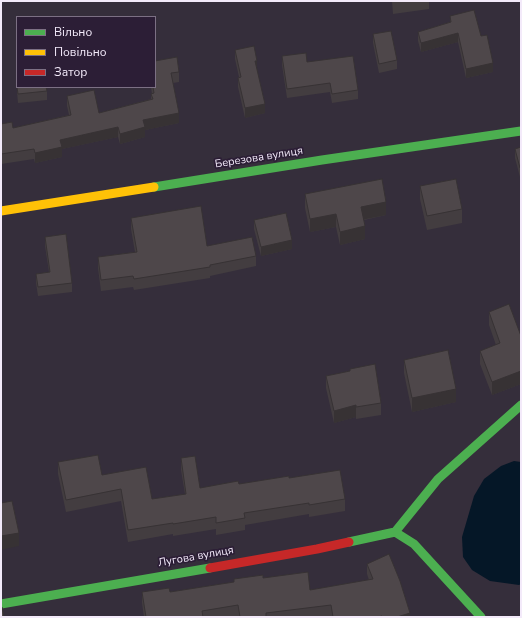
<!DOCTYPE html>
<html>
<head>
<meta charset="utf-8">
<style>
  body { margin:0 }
  #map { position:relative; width:522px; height:618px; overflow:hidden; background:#352e3b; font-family:"Nunito Sans",sans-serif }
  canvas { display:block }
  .frame { position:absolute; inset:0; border:2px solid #f3eafa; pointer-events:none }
  .legend { position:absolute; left:16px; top:16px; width:140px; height:72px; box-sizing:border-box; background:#2c1e36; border:1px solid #7c7084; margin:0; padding:5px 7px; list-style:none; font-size:12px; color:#f3eafa }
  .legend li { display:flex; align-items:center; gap:8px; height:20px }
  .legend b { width:20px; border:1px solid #7c7084 }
</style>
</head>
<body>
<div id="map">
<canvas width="522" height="618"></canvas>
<div class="frame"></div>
<ul class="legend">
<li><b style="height:5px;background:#4caf50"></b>Вільно</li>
<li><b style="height:5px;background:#ffc107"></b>Повільно</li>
<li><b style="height:5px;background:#c62828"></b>Затор</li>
</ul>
</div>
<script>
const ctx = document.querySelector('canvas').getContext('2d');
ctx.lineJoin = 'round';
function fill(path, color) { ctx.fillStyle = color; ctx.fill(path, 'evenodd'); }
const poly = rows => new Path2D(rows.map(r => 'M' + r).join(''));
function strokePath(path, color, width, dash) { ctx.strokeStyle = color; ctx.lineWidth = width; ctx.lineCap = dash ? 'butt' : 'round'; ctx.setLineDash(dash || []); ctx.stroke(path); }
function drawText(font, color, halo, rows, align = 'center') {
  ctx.font = font + ' "Nunito Sans",sans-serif'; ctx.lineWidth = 3.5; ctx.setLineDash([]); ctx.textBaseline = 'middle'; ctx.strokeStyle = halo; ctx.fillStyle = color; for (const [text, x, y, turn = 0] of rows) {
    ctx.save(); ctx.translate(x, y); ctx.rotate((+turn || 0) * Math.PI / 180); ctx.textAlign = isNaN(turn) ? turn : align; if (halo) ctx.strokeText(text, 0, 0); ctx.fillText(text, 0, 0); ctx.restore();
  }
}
fill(poly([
  [514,461,521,462,521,584,519,585,490,581,472,570,463,557,462,537,474,496,484,479,501,466]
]), '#051727');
strokePath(poly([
  [154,187,322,160,521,131],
  [395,532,438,479,521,405],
  [349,542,395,532,414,544,481,617],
  [1,604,210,568]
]), '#4caf50', 9);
strokePath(poly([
  [1,211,154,187]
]), '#ffc107', 9);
strokePath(poly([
  [210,568,317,549,349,542]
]), '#c62828', 9);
fill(poly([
  [392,1,429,1,429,9,393,14],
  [450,16,481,36,493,72,466,78,458,42,421,52,418,41,418,32,450,22],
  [373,34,397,60,397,69,379,73,373,43],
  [235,50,257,70,265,113,245,118,238,87,238,78,239,77,235,59],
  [282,56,307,62,358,90,358,99,332,103,330,92,287,98,282,65],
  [155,61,179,72,179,82,173,83,179,123,145,130,145,137,120,144,118,137,62,149,62,157,35,163,34,159,1,164,1,124,13,128,69,115,67,106,67,96,99,113,151,99,151,94,152,94,151,87,155,87],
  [17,83,47,91,47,100,18,103,17,92],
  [521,147,520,177,515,158,515,149],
  [420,186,462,209,462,223,427,230,420,199],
  [305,194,386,215,364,220,365,239,340,245,336,227,310,232,305,208],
  [131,218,207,246,256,256,256,266,210,276,210,278,134,290,133,287,101,291,98,268,98,257,135,252,131,229],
  [254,220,292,249,261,256,254,229],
  [45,237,72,283,72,292,38,296,36,283,36,274,49,272,45,246],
  [489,312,521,336,521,384,492,395,480,364,480,351,496,345,489,325],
  [404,360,456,402,412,412,404,373],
  [350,369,381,403,381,415,356,419,356,417,334,423,326,388,326,376,350,371],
  [181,458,200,488,239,484,289,478,345,499,345,511,309,517,309,514,245,525,245,530,216,535,216,529,173,536,173,534,128,542,121,501,66,512,58,474,58,462,102,475,152,499,185,494,181,470],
  [367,564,410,617,332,617,331,616,320,617,238,617,238,616,230,617,144,617,142,603,142,592,170,592,234,582,234,579,263,578,310,590,369,580,367,574]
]), '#433d40');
fill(poly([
  [458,33,458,42,421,52,421,43],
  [255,61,257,61,257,70],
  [493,63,493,72,466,78,466,69],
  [265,104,265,113,245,118,245,108],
  [179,113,179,123,145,130,145,137,120,144,120,134,143,120],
  [118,127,118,137,62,149,62,157,35,163,35,153,60,140],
  [386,202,386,215,361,220,361,207],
  [336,214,336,227,310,232,310,219],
  [365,226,365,239,340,245,340,232],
  [292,240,292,249,261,256,261,247],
  [521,371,521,384,492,395,492,382],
  [456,389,456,402,412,412,412,398],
  [356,405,356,417,334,423,334,411],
  [19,533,19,546,1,550,1,536],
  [410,613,410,617,397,617]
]), '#373234');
const building = poly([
  [474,10,481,36,487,35,493,63,466,69,458,33,421,43,418,32,451,22,450,16,474,10],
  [391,31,397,60,379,64,373,34,391,31],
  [254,46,257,61,255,61,265,104,245,108,238,78,241,77,235,50,254,46],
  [306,53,307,62,353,56,358,90,332,94,330,83,287,89,282,56,306,53],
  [177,57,179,72,171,73,179,113,143,120,145,127,120,134,118,127,60,140,62,147,35,153,34,149,1,154,1,124,12,122,13,128,71,115,67,96,94,90,99,113,153,99,151,94,154,93,153,87,155,87,155,61,177,57],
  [17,87,46,87,47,91,18,94,17,87],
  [521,147,521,167,520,168,515,149,521,147],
  [382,179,386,202,361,207,365,226,340,232,336,214,310,219,305,194,382,179],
  [456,179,462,209,427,216,420,186,456,179],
  [201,206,207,246,252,237,256,256,210,265,210,267,134,279,133,276,101,280,98,257,137,252,131,218,201,206],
  [286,213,292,240,261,247,254,220,286,213],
  [66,234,72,283,38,287,36,274,50,272,45,237,66,234],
  [509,304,521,336,521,371,492,382,480,351,500,343,489,312,509,304],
  [448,350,456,389,412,398,404,360,448,350],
  [375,364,381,403,356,407,356,405,334,411,326,376,350,371,350,369,375,364],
  [98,455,102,475,146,467,152,499,186,494,181,458,195,456,200,488,238,481,239,484,289,476,289,478,340,470,345,499,309,505,309,503,244,513,245,518,216,523,216,517,173,524,173,523,128,530,121,489,66,500,58,462,98,455],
  [12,501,19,533,1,536,1,503,12,501],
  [389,554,400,581,410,613,397,617,382,617,382,616,378,617,333,617,331,605,266,613,266,617,240,617,238,605,202,611,203,617,146,617,142,592,169,588,170,592,234,582,234,579,263,575,263,578,308,572,310,590,373,579,367,564,389,554],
  [1,607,2,607,4,617,1,617,1,607]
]);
fill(building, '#4e474a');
strokePath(building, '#373234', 1);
drawText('11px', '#f3eafa', '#2c1e36', [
  ["Березова вулиця",259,158,-9],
  ["Лугова вулиця",196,557,-10]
]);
</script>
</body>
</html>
